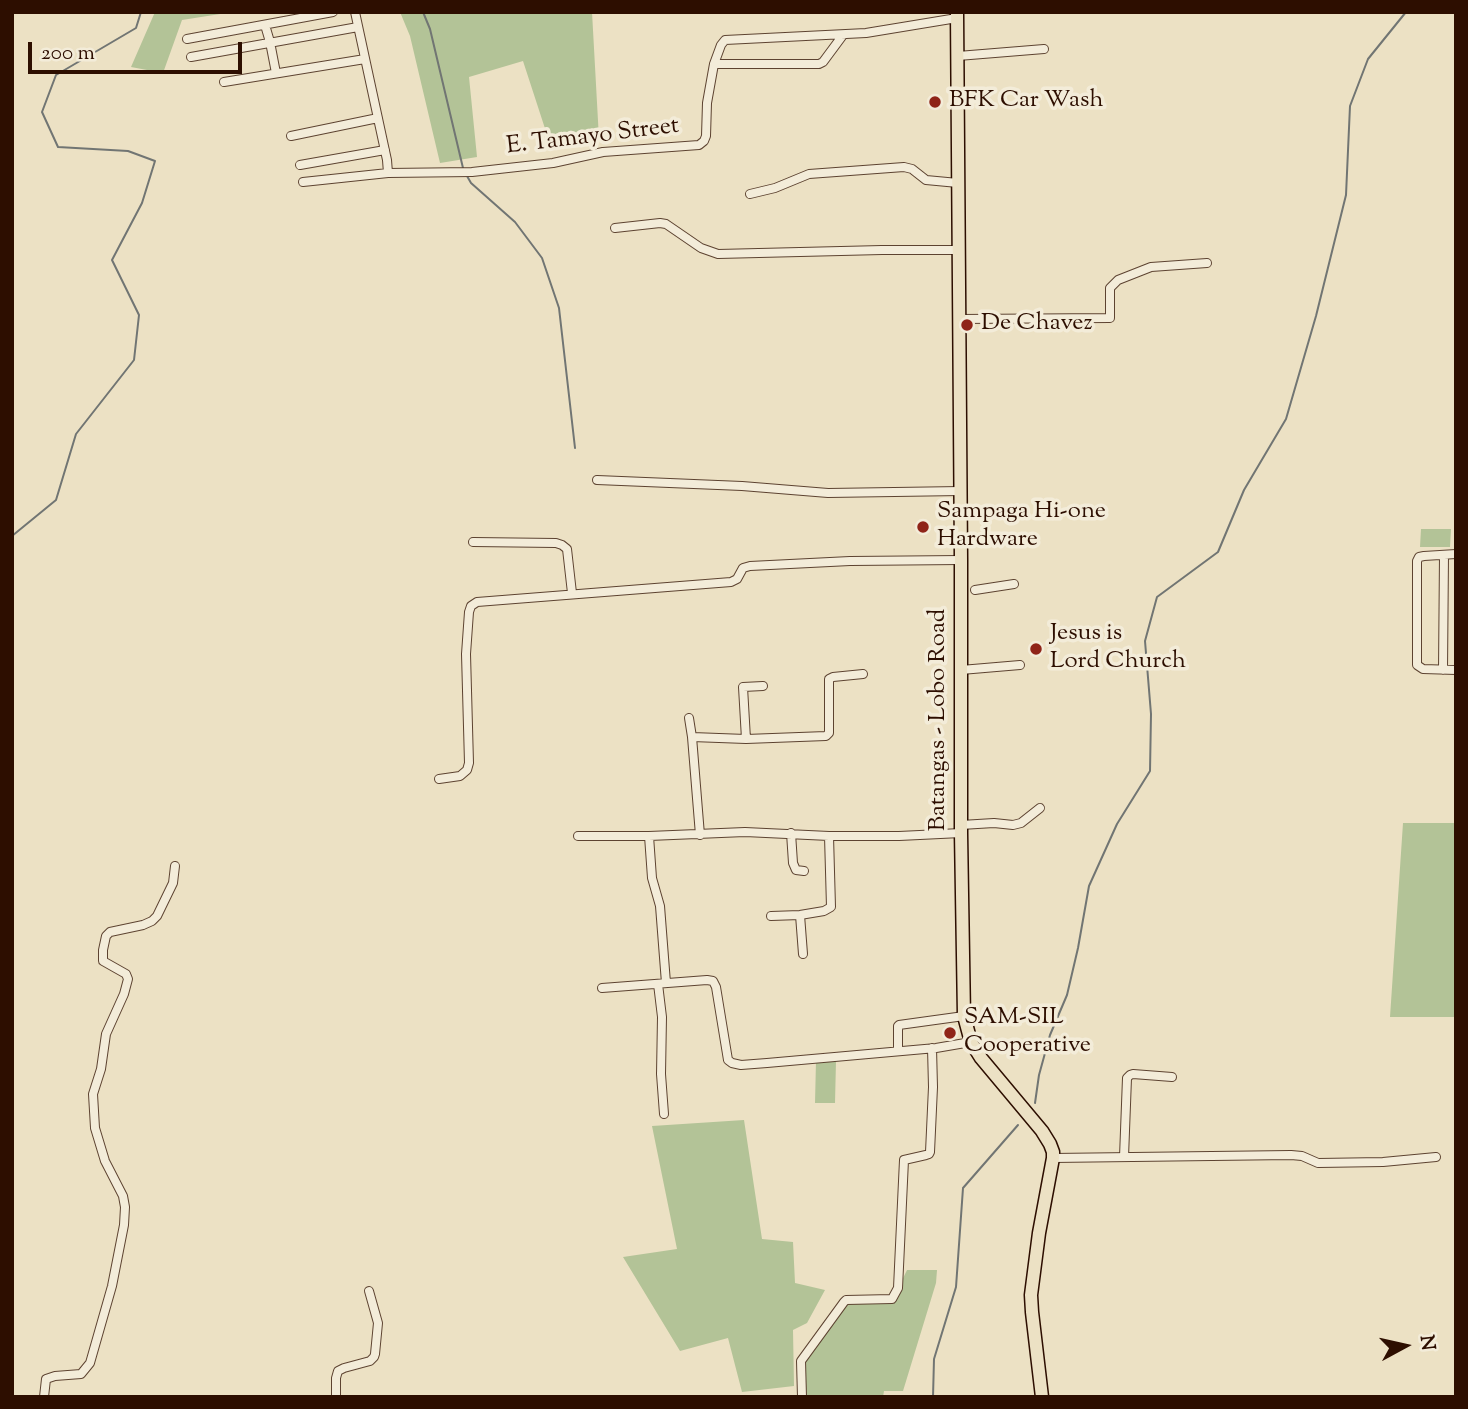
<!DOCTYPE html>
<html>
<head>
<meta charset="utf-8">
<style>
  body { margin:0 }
  #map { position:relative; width:1468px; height:1409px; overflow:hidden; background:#ece1c4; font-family:"Sorts Mill Goudy",serif }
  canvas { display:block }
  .frame { position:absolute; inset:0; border:14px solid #2d0e00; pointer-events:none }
  .north { position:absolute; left:1370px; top:1311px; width:70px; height:70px; -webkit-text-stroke:5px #f3ecd9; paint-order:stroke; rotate:82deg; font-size:19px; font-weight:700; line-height:28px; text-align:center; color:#2d0e00 }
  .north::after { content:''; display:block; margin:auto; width:24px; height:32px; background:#2d0e00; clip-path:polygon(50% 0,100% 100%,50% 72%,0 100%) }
  .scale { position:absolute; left:28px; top:42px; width:214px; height:32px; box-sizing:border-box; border:4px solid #2d0e00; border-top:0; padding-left:9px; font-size:21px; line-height:24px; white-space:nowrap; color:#2d0e00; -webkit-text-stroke:5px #f3ecd9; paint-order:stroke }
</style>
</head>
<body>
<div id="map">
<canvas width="1468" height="1409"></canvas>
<div class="frame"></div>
<div class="north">N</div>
<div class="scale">200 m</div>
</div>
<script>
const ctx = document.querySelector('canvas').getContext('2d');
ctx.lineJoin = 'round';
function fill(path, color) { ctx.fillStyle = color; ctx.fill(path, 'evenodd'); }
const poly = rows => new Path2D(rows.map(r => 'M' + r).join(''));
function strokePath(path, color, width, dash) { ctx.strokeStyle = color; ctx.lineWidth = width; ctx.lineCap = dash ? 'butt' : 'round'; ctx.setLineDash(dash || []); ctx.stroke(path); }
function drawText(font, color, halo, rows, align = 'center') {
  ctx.font = font + ' "Sorts Mill Goudy",serif'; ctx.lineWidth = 7; ctx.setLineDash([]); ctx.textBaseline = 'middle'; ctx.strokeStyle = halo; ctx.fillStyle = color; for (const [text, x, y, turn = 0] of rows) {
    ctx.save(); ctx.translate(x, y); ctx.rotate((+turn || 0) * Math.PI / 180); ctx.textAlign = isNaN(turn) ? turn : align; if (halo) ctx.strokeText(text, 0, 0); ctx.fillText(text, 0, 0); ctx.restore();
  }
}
fill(poly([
  [155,12,233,12,182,20,163,73,131,67],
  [400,12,592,12,599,139,552,150,523,61,469,77,477,157,440,163,410,36],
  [1421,529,1451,529,1450,547,1420,547],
  [1403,823,1456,823,1456,1017,1390,1017],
  [816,1061,836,1061,835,1103,815,1103],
  [744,1120,762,1239,793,1242,795,1283,825,1290,807,1323,793,1330,794,1386,742,1392,728,1338,680,1351,623,1257,677,1249,652,1126],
  [907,1270,937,1270,936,1283,903,1391,884,1391,883,1397,807,1397,803,1360,845,1302,893,1299]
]), '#b3c397');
strokePath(poly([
  [423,12,430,29,463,168],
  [467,176,471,183,515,222,542,258,559,308,575,448],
  [12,536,56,500,76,434,134,360,139,315,112,260,142,203,155,161,128,151,58,147,42,112,56,75,136,28,141,12],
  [1035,1103,1039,1075,1050,1035,1067,995,1078,948,1089,886,1117,824,1150,771,1151,714,1145,641,1157,597,1218,552,1244,490,1286,419,1316,316,1346,195,1350,106,1368,59,1406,12],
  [933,1397,934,1359,956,1287,963,1188,1018,1125]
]), '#717573', 2);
const minor = poly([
  [355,12,387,160,388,173],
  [265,25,270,42,276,73],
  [187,39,333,12],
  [958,56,1044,49],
  [191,57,358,27],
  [714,64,819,64,823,62,843,35],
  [224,82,365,59],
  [291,136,378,118],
  [300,165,385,150],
  [303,182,388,173,472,172,553,163,603,152,699,145,704,141,706,136,707,103,714,64,721,45,725,40,866,33,957,18],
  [750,194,775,188,809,174,904,167,912,169,926,180,958,183],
  [615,228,660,223,666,224,701,248,718,254,882,250,958,250],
  [959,319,1110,318,1110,288,1118,280,1151,267,1207,263],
  [597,480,742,486,828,493,961,491],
  [473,542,556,543,562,545,567,549,572,593],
  [1456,554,1424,556,1419,557,1417,561,1417,665,1423,669,1456,670],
  [975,590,1014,584],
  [961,670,1020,665],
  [1443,670,1444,555],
  [689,718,692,737,700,835],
  [692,737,746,739,826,736,829,733,829,679,833,677,863,674],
  [746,739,743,687,763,686],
  [439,779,460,776,467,770,469,763,466,654,469,612,471,606,477,602,731,582,737,579,743,568,750,566,850,561,961,560],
  [961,825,994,823,1013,825,1021,823,1040,808],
  [791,833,793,863,796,870,804,871],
  [578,836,649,836,745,832,829,836,899,836,961,833],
  [649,836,652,878,660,906,666,983],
  [800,915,803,954],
  [771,916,800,915,824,911,831,907,829,836],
  [658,984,662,1017,661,1074,664,1114],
  [602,988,707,980,713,981,716,987,728,1060,732,1063,741,1065,767,1063,936,1048,971,1042],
  [898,1050,898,1026,899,1025,964,1016],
  [1124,1157,1127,1078,1130,1075,1133,1074,1172,1077],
  [1053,1158,1291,1155,1302,1156,1318,1163,1383,1162,1436,1157],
  [44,1397,46,1379,55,1376,81,1374,90,1363,112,1286,124,1225,125,1207,123,1196,105,1161,95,1128,93,1094,101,1069,106,1034,124,994,128,979,126,974,103,961,103,950,106,936,110,932,143,925,152,921,157,916,173,883,175,866],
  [336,1397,336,1378,338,1371,344,1368,370,1361,374,1357,375,1354,378,1323,369,1291],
  [802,1397,801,1361,844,1302,846,1300,892,1299,898,1288,904,1160,926,1155,929,1154,930,1152,933,1087,932,1048]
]);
const primary = poly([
  [957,12,961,560,961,833,964,1016,971,1042,981,1058,1042,1131,1050,1144,1053,1152,1053,1158,1039,1233,1031,1295,1032,1312,1042,1397]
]);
strokePath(minor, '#5d4331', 10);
strokePath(primary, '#2d0e00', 15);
strokePath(minor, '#f3ecd9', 8);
strokePath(primary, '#ece1c4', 12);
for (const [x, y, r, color] of [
  [935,102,7,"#8f2418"],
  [967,325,7,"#8f2418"],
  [923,527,7,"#8f2418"],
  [1036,649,7,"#8f2418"],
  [950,1033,7,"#8f2418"]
]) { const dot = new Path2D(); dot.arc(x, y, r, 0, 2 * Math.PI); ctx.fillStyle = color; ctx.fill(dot); strokePath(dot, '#f3ecd9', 2.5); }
drawText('24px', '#2d0e00', '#f3ecd9', [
  ["BFK Car Wash",949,102],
  ["De Chavez",981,325],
  ["Sampaga Hi-one",937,513],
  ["Hardware",937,541],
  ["Jesus is",1050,635],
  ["Lord Church",1050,663],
  ["SAM-SIL",964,1019],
  ["Cooperative",964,1047]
], 'left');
drawText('24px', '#2d0e00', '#f3ecd9', [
  ["E. Tamayo Street",593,138,-7],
  ["Batangas - Lobo Road",940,720,-90]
]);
</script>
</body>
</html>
